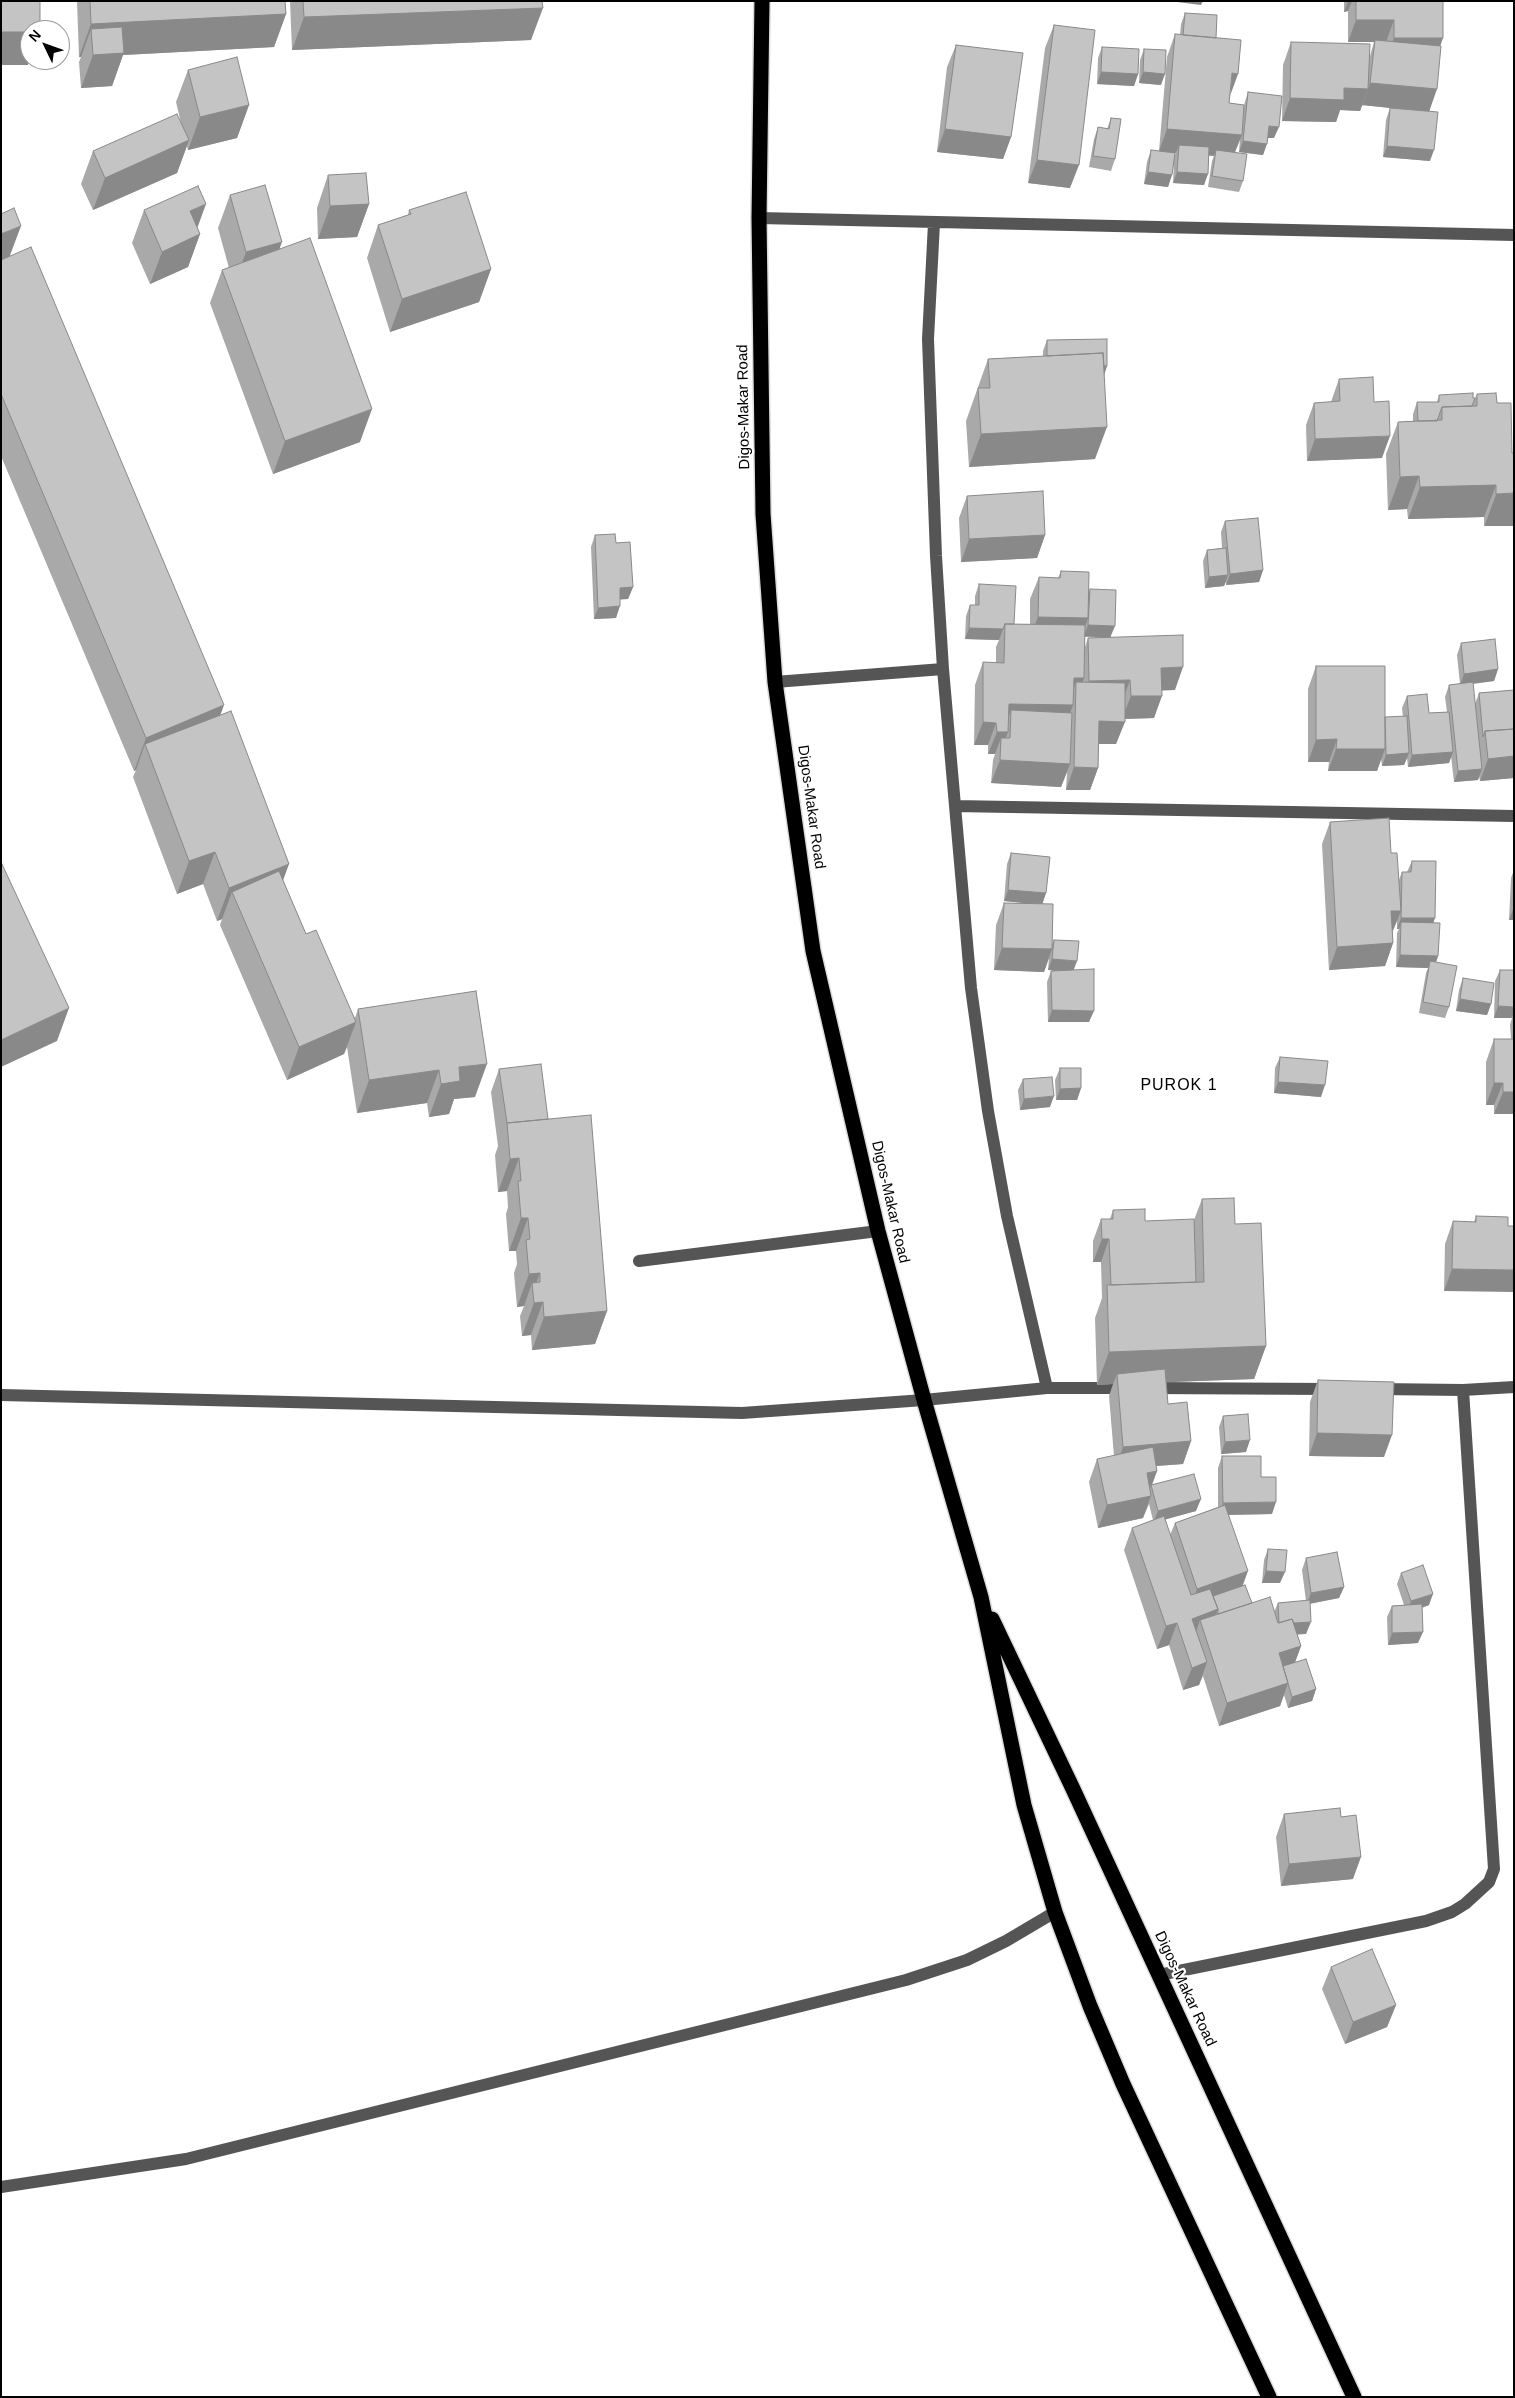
<!DOCTYPE html>
<html>
<head>
<meta charset="utf-8">
<style>
  body { margin:0 }
  #map { position:relative; width:1515px; height:2398px; overflow:hidden; background:#fff; font-family:Arial,sans-serif }
  canvas { display:block }
  .frame { position:absolute; inset:0; border:2px solid #000; pointer-events:none }
  .north { position:absolute; left:20px; top:20px; width:50px; height:50px; box-sizing:border-box; background:#fff; border:1px solid #999; border-radius:50%; rotate:312deg; font-size:14px; font-weight:700; line-height:20px; text-align:center; color:#000 }
  .north::after { content:''; display:block; margin:auto; width:18px; height:22px; background:#000; clip-path:polygon(50% 0,100% 100%,50% 72%,0 100%) }
</style>
</head>
<body>
<div id="map">
<canvas width="1515" height="2398"></canvas>
<div class="frame"></div>
<div class="north">N</div>
</div>
<script>
const ctx = document.querySelector('canvas').getContext('2d');
ctx.lineJoin = 'round';
const poly = rows => new Path2D(rows.map(r => 'M' + r).join(''));
function strokePath(path, color, width, dash) { ctx.strokeStyle = color; ctx.lineWidth = width; ctx.lineCap = dash ? 'butt' : 'round'; ctx.setLineDash(dash || []); ctx.stroke(path); }
function fill(path, color) { ctx.fillStyle = color; ctx.fill(path, 'evenodd'); }
function drawText(font, color, halo, rows, align = 'center') {
  ctx.font = font + ' Arial,sans-serif'; ctx.lineWidth = 4.5; ctx.setLineDash([]); ctx.textBaseline = 'middle'; ctx.strokeStyle = halo; ctx.fillStyle = color; for (const [text, x, y, turn = 0] of rows) {
    ctx.save(); ctx.translate(x, y); ctx.rotate((+turn || 0) * Math.PI / 180); ctx.textAlign = isNaN(turn) ? turn : align; if (halo) ctx.strokeText(text, 0, 0); ctx.fillText(text, 0, 0); ctx.restore();
  }
}
const highway = poly([
  [762,1,759,218,763,514,775,682,813,951,878,1231,924,1400,981,1597,1024,1805,1055,1912,1090,2006,1123,2084,1269,2397],
  [992,1619,1073,1789,1354,2397]
]);
strokePath(highway, '#dbdbdb', 18);
strokePath(poly([
  [759,218,1514,235],
  [934,223,928,339,936,556,943,669,971,988,988,1111,1007,1216,1047,1388],
  [775,682,943,669],
  [955,806,1514,816],
  [639,1261,878,1231],
  [1150,1388,1330,1389],
  [1378,1389,1463,1390,1514,1387],
  [1,1395,742,1413,924,1400,1047,1388,1128,1388],
  [1159,1975,1426,1921,1452,1912,1465,1904,1489,1882,1494,1869,1463,1390],
  [1,2187,186,2159,906,1980,967,1960,1006,1941,1055,1912]
]), '#555', 12);
strokePath(highway, '#000', 15);
fill(poly([
  [77,1,285,1,286,14,274,47,123,55,112,86,81,88,79,62,81,57,79,57],
  [290,1,542,1,531,40,292,50],
  [1344,1,1443,1,1440,46,1429,112,1430,161,1383,157,1386,120,1390,108,1422,111,1362,105,1360,111,1340,110,1336,122,1282,121,1283,65,1291,42,1370,56,1374,42,1348,42,1348,11,1344,12],
  [1185,13,1216,38,1230,96,1229,103,1244,105,1248,92,1274,138,1268,138,1263,155,1239,152,1240,138,1235,152,1243,181,1239,192,1208,187,1212,161,1214,156,1209,155,1204,185,1173,183,1174,164,1168,187,1144,184,1147,162,1151,150,1159,151,1167,57,1175,34,1180,35,1181,24],
  [1161,152,1176,153,1175,155],
  [1054,25,1070,188,1028,183,1045,48],
  [956,45,1011,137,1003,159,937,152,947,67],
  [1102,47,1138,74,1134,86,1097,84,1098,58],
  [1144,49,1161,85,1139,83,1140,60],
  [188,70,249,105,237,138,188,150,187,146,177,173,93,210,81,184,93,151,181,123,176,102],
  [1111,118,1115,159,1111,171,1089,167,1094,139,1098,127,1107,129],
  [328,175,369,204,357,237,318,239,317,208],
  [230,195,280,249,360,442,273,474,210,303,222,270,229,268,218,228],
  [144,210,197,228,200,234,188,267,150,284,132,243],
  [409,210,491,269,479,302,390,332,367,258,378,225,408,215],
  [1,214,10,256,220,715,283,881,306,934,355,1018,358,1009,475,1097,454,1099,449,1114,429,1117,427,1103,357,1113,347,1047,344,1054,287,1080,220,925,222,919,217,921,203,884,177,894,133,777,136,770,134,771,1,456],
  [1047,340,1107,366,1104,375,1095,459,969,467,966,421,988,359,1043,356,1043,351],
  [1339,379,1374,402,1382,458,1307,461,1306,425,1314,403,1331,402],
  [1477,394,1497,403,1512,453,1484,526,1484,517,1408,519,1407,509,1388,510,1386,454,1398,422,1413,421,1413,414,1417,402,1437,402,1439,395,1475,398],
  [967,496,1045,535,1037,558,961,562,959,518],
  [1225,521,1263,570,1259,582,1226,585,1226,582,1224,586,1205,588,1203,561,1207,550,1222,548,1221,532],
  [595,535,616,543,633,587,628,599,620,599,616,618,594,619,591,547],
  [1061,571,1089,592,1090,589,1111,637,1175,690,1162,690,1154,718,1125,719,1116,744,1099,744,1098,768,1090,790,1066,790,1067,772,1061,787,991,783,993,760,995,754,988,754,988,745,974,745,975,685,983,662,996,663,996,647,999,640,965,639,966,616,970,605,975,605,975,596,979,584,1014,624,1030,624,1030,599,1039,577,1058,578],
  [1085,637,1107,638,1088,638,1085,647],
  [1461,643,1498,669,1494,681,1473,684,1475,704,1479,693,1514,690,1514,778,1480,781,1479,776,1478,780,1454,782,1451,756,1449,763,1408,767,1407,758,1404,765,1382,766,1381,758,1377,771,1328,771,1329,762,1308,762,1308,689,1316,666,1385,717,1403,717,1402,708,1407,696,1429,713,1447,712,1445,697,1449,685,1460,684,1457,655],
  [1330,822,1391,853,1399,880,1402,872,1407,872,1412,861,1434,923,1438,956,1436,962,1449,1007,1445,1018,1419,1013,1426,973,1428,968,1396,967,1397,933,1399,929,1397,929,1397,920,1392,933,1393,943,1385,966,1329,970,1322,844],
  [1011,853,1046,893,1042,904,1052,944,1054,940,1074,970,1089,1022,1048,1022,1047,982,1051,971,1053,970,1048,970,1049,958,1044,972,994,970,996,925,1004,903,1028,903,1004,901,1007,864],
  [1514,870,1514,920,1509,920,1511,878],
  [1500,970,1514,970,1514,1114,1494,1114,1494,1105,1486,1105,1486,1062,1494,1039,1511,1039,1510,1025,1512,1018,1494,1018,1495,981],
  [1463,978,1491,1004,1487,1015,1456,1011,1459,990],
  [1280,1057,1321,1097,1274,1093,1275,1068],
  [1060,1068,1081,1088,1077,1100,1056,1100,1055,1080],
  [499,1069,548,1119,607,1311,595,1344,532,1350,531,1335,522,1336,520,1316,524,1306,517,1307,514,1273,517,1264,516,1251,509,1251,506,1214,508,1207,507,1191,498,1192,495,1155,498,1146,491,1092],
  [1023,1079,1050,1107,1020,1110,1018,1090],
  [1202,1199,1235,1224,1266,1346,1254,1379,1166,1382,1168,1404,1191,1441,1183,1464,1156,1466,1157,1471,1152,1485,1196,1511,1165,1519,1170,1535,1175,1523,1218,1507,1218,1468,1222,1456,1261,1477,1272,1514,1229,1515,1243,1586,1252,1603,1274,1612,1278,1603,1306,1601,1302,1570,1306,1558,1344,1587,1339,1598,1310,1604,1306,1634,1297,1634,1301,1646,1295,1662,1316,1689,1312,1701,1288,1708,1284,1695,1280,1706,1219,1726,1203,1676,1199,1685,1183,1690,1169,1645,1157,1649,1124,1550,1132,1528,1153,1520,1149,1504,1143,1518,1098,1528,1089,1482,1097,1459,1114,1456,1109,1396,1113,1384,1097,1385,1095,1318,1102,1298,1101,1262,1093,1262,1093,1241,1101,1219,1110,1219,1113,1210,1145,1221,1194,1220],
  [1476,1216,1508,1217,1444,1291,1445,1244,1453,1221,1474,1222],
  [1318,1380,1384,1457,1309,1456,1310,1402],
  [1223,1416,1246,1452,1221,1454,1219,1427],
  [1268,1549,1280,1583,1262,1583,1264,1560],
  [1401,1573,1429,1605,1422,1608,1418,1643,1388,1645,1387,1617,1392,1606,1404,1605,1397,1584],
  [1284,1814,1341,1817,1353,1879,1281,1886,1276,1837],
  [1331,1967,1396,2005,1387,2027,1345,2044,1322,1989]
]), '#a9a9a9');
fill(poly([
  [1178,1,1203,1,1201,5,1177,2],
  [1348,1,1352,1,1348,11,1344,12],
  [543,8,531,40,292,50,304,17],
  [286,14,274,47,123,55,112,86,81,88,93,55,91,29,81,57,79,57,91,24],
  [1356,20,1394,20,1386,42,1348,42],
  [1,32,30,32,30,59,28,65,1,65],
  [1394,38,1443,38,1435,61,1385,61],
  [1101,72,1138,74,1134,86,1097,84],
  [1143,72,1165,74,1161,85,1139,83],
  [1232,73,1238,74,1230,96],
  [1370,83,1437,89,1429,112,1362,105],
  [1344,88,1368,89,1360,111,1340,110,1336,122,1282,121,1290,98],
  [249,105,237,138,188,150,200,117],
  [1269,126,1279,127,1274,138,1265,138],
  [945,129,1011,137,1003,159,937,152],
  [1167,129,1242,135,1233,157,1216,150,1214,156,1178,153,1179,145,1176,153,1159,151],
  [189,140,177,173,93,210,105,178],
  [1243,141,1267,144,1263,155,1239,152],
  [1387,146,1434,150,1430,161,1383,157],
  [1037,160,1079,165,1070,188,1028,183],
  [1148,172,1172,175,1168,187,1144,184],
  [1177,172,1208,174,1204,185,1173,183],
  [206,204,194,237,200,234,188,267,150,284,162,252,190,211],
  [369,204,357,237,318,239,330,206],
  [21,226,9,258,1,262,1,234],
  [282,242,270,275,234,285,246,252],
  [491,269,479,302,390,332,402,299],
  [1047,366,1107,366,1103,378],
  [372,409,360,442,273,474,285,441],
  [1107,427,1095,459,969,467,981,434],
  [1390,436,1382,458,1307,461,1315,439],
  [1419,476,1407,509,1388,510,1400,477],
  [1496,485,1484,517,1408,519,1420,487],
  [1514,493,1514,526,1484,526,1496,494],
  [1045,535,1037,558,961,562,969,539],
  [1263,570,1259,582,1226,585,1230,574],
  [1228,575,1224,586,1205,588,1209,577],
  [633,587,628,599,615,600,620,588],
  [620,606,616,618,594,619,598,608],
  [1038,617,1088,618,1080,641,1029,640],
  [1088,625,1115,626,1110,638,1084,636],
  [969,628,1003,629,999,640,965,639],
  [1183,667,1175,690,1153,691,1161,668],
  [1498,669,1494,681,1460,685,1464,674],
  [1074,678,1084,678,1076,701,1076,682,1069,701],
  [1130,680,1122,702,1081,703,1089,681],
  [1131,696,1162,696,1154,718,1122,719],
  [1009,704,1073,705,1065,728,1011,710,1005,727],
  [224,705,212,738,145,744,136,770,134,771,146,738],
  [1099,721,1125,722,1116,744,1091,744],
  [983,722,996,723,988,745,974,745],
  [997,732,1008,732,1000,752,1001,738,995,754,988,754],
  [1337,739,1329,762,1308,762,1316,740],
  [1336,749,1385,749,1377,771,1328,771],
  [1453,752,1449,763,1408,767,1412,755],
  [1409,753,1404,765,1382,766,1386,755],
  [1514,756,1514,778,1480,781,1488,759],
  [1000,760,1070,764,1061,787,991,783],
  [1074,767,1098,768,1090,790,1066,790],
  [1482,769,1478,780,1454,782,1458,771],
  [215,852,203,884,177,894,189,861],
  [289,864,277,897,232,892,222,919,217,921,229,888],
  [1008,890,1046,893,1042,905,1004,901],
  [1514,907,1514,920,1509,920],
  [1391,911,1401,911,1392,933],
  [1401,918,1435,918,1431,929,1401,922,1399,929,1397,929],
  [1393,943,1385,966,1329,970,1337,947],
  [1002,948,1052,949,1044,972,994,970],
  [1400,955,1438,956,1434,968,1430,961,1428,968,1396,967],
  [1052,959,1077,961,1073,972,1048,970],
  [1460,999,1491,1004,1487,1015,1456,1011],
  [1498,1006,1514,1007,1514,1013,1512,1018,1494,1018],
  [69,1008,57,1041,1,1067,1,1040],
  [1052,1010,1094,1011,1089,1022,1048,1022],
  [356,1022,344,1054,287,1080,299,1047],
  [487,1064,475,1097,454,1099,449,1114,429,1117,441,1084,459,1067],
  [439,1070,427,1103,357,1113,369,1080],
  [1278,1082,1325,1085,1321,1097,1274,1093],
  [1494,1083,1503,1083,1494,1105,1486,1105],
  [1081,1088,1077,1100,1056,1100,1060,1089],
  [1503,1092,1514,1092,1514,1114,1494,1114],
  [1054,1096,1050,1107,1020,1110,1024,1099],
  [519,1158,507,1191,498,1192,510,1159],
  [521,1218,528,1218,516,1251,509,1251],
  [1102,1239,1109,1239,1101,1262,1093,1262],
  [1452,1269,1514,1270,1514,1292,1444,1291],
  [540,1273,533,1291,532,1283,524,1306,517,1307,529,1274],
  [543,1302,531,1335,522,1336,534,1303],
  [607,1311,595,1344,532,1350,544,1317],
  [1266,1346,1254,1379,1118,1384,1117,1374,1113,1384,1097,1385,1109,1352],
  [1317,1433,1392,1435,1384,1457,1309,1456],
  [1250,1440,1246,1452,1221,1454,1225,1442],
  [1191,1441,1183,1464,1115,1469,1123,1447],
  [1157,1471,1151,1487,1151,1485,1148,1493,1147,1473],
  [1151,1496,1143,1518,1098,1528,1107,1505],
  [1201,1499,1196,1511,1153,1523,1158,1511],
  [1276,1502,1272,1514,1219,1515,1223,1503],
  [1248,1571,1240,1593,1189,1611,1197,1589],
  [1266,1571,1285,1572,1280,1583,1262,1583],
  [1344,1587,1339,1598,1307,1604,1311,1593],
  [1433,1594,1429,1605,1406,1613,1411,1601],
  [1218,1609,1210,1632,1200,1620,1194,1638,1192,1619],
  [1311,1622,1306,1634,1275,1636,1279,1624],
  [1177,1623,1169,1645,1157,1649,1166,1626],
  [1423,1632,1418,1643,1388,1645,1392,1633],
  [1301,1646,1293,1668,1284,1671,1279,1653],
  [1207,1662,1199,1685,1183,1690,1192,1668],
  [1288,1683,1280,1706,1219,1726,1227,1703],
  [1316,1689,1312,1701,1288,1708,1292,1697],
  [1361,1857,1353,1879,1281,1886,1289,1864],
  [1396,2005,1387,2027,1345,2044,1353,2022]
]), '#898989');
const building = poly([
  [1,1,40,1,40,30,30,30,30,32,1,32,1,1],
  [90,1,285,1,286,14,91,24,90,1],
  [303,1,542,1,543,8,304,17,303,1],
  [1356,1,1443,1,1443,38,1394,38,1394,20,1356,20,1356,1],
  [1185,13,1217,15,1216,38,1183,35,1185,13],
  [1054,25,1095,30,1079,165,1037,160,1054,25],
  [122,27,124,53,93,55,91,29,122,27],
  [1175,34,1241,40,1238,74,1232,73,1229,103,1244,105,1242,135,1167,129,1175,34],
  [1375,40,1441,46,1437,89,1370,83,1375,40],
  [1291,42,1370,44,1368,89,1344,88,1344,100,1290,98,1291,42],
  [956,45,1023,53,1011,137,945,129,956,45],
  [1102,47,1139,49,1138,74,1101,72,1102,47],
  [1144,49,1166,50,1165,74,1143,72,1144,49],
  [237,57,249,105,200,117,188,70,237,57],
  [1248,92,1282,96,1279,127,1269,126,1267,144,1243,141,1248,92],
  [1390,108,1438,112,1434,150,1387,146,1390,108],
  [177,114,189,140,105,178,93,151,177,114],
  [1111,118,1121,119,1115,159,1093,156,1098,127,1109,129,1111,118],
  [1179,145,1209,147,1208,174,1177,172,1179,145],
  [1151,150,1175,153,1172,175,1148,172,1151,150],
  [1216,150,1247,154,1243,181,1212,176,1216,150],
  [366,173,369,204,330,206,328,175,366,173],
  [265,185,282,242,246,252,230,195,265,185],
  [198,186,206,204,190,211,200,234,162,252,144,210,198,186],
  [466,192,491,269,402,299,378,225,411,214,409,210,466,192],
  [14,208,21,226,1,234,1,214,14,208],
  [310,238,372,409,285,441,222,270,310,238],
  [31,247,224,705,146,738,1,394,1,260,31,247],
  [1107,339,1107,366,1104,366,1103,353,1047,356,1047,340,1107,339],
  [1103,353,1107,427,981,434,978,388,990,388,988,359,1103,353],
  [1373,377,1374,402,1389,401,1390,436,1315,439,1314,403,1340,401,1339,379,1373,377],
  [1473,393,1473,398,1475,398,1472,406,1442,407,1437,421,1418,421,1417,402,1439,402,1439,395,1473,393],
  [1496,393,1497,403,1511,403,1512,453,1514,453,1514,493,1496,494,1496,485,1420,487,1419,476,1400,477,1398,422,1442,420,1442,407,1477,406,1477,394,1496,393],
  [1043,491,1045,535,969,539,967,496,1043,491],
  [1258,518,1263,570,1230,574,1225,521,1258,518],
  [615,534,616,543,630,542,633,587,620,588,620,606,598,608,595,535,615,534],
  [1226,548,1228,575,1209,577,1207,550,1226,548],
  [1061,571,1089,572,1088,618,1038,617,1039,577,1060,578,1061,571],
  [979,584,1016,586,1014,624,1005,624,1003,629,969,628,970,605,979,605,979,584],
  [1090,589,1116,590,1115,626,1088,625,1090,589],
  [1005,624,1085,625,1084,678,1074,678,1073,705,1009,704,1008,732,997,732,996,723,983,722,983,662,1004,663,1005,624],
  [1183,635,1183,667,1161,668,1162,696,1131,696,1130,680,1089,681,1088,638,1183,635],
  [1495,639,1498,669,1464,674,1461,643,1495,639],
  [1316,666,1385,666,1385,749,1336,749,1337,739,1316,740,1316,666],
  [1076,682,1125,683,1125,722,1099,721,1098,768,1074,767,1076,682],
  [1473,682,1482,769,1458,771,1449,685,1473,682],
  [1514,690,1514,729,1485,731,1483,737,1479,693,1514,690],
  [1427,694,1429,713,1449,712,1453,752,1412,755,1407,696,1427,694],
  [1011,710,1072,713,1070,764,1000,760,1001,738,1010,738,1011,710],
  [231,711,289,864,229,888,215,852,189,861,145,744,231,711],
  [1407,716,1409,753,1386,755,1385,717,1407,716],
  [1514,729,1514,756,1488,759,1485,731,1514,729],
  [1389,818,1391,853,1397,853,1401,911,1391,911,1393,943,1337,947,1330,822,1389,818],
  [1011,853,1050,857,1046,893,1008,890,1011,853],
  [1412,861,1436,861,1435,918,1401,918,1402,872,1411,872,1412,861],
  [1,862,69,1008,1,1040,1,862],
  [279,871,306,934,316,930,356,1022,299,1047,232,892,279,871],
  [1004,903,1053,904,1052,949,1002,948,1004,903],
  [1401,922,1440,923,1438,956,1400,955,1401,922],
  [1054,940,1079,941,1077,961,1052,959,1054,940],
  [1430,961,1457,966,1449,1007,1423,1002,1430,961],
  [1094,969,1094,1011,1052,1010,1051,971,1094,969],
  [1500,970,1514,970,1514,1007,1498,1006,1500,970],
  [1463,978,1494,983,1491,1004,1460,999,1463,978],
  [476,991,487,1064,459,1067,460,1081,441,1084,439,1070,369,1080,358,1009,476,991],
  [1494,1039,1514,1039,1514,1092,1503,1092,1503,1083,1494,1083,1494,1039],
  [1280,1057,1328,1061,1325,1085,1278,1082,1280,1057],
  [541,1064,548,1119,507,1123,499,1069,541,1064],
  [1060,1068,1081,1068,1081,1088,1060,1089,1060,1068],
  [1052,1077,1054,1096,1024,1099,1023,1079,1052,1077],
  [591,1115,607,1311,544,1317,543,1302,534,1303,532,1283,540,1282,540,1273,529,1274,526,1240,530,1239,528,1218,521,1218,518,1181,521,1181,519,1158,510,1159,507,1123,591,1115],
  [1234,1198,1235,1224,1261,1223,1266,1346,1109,1352,1107,1285,1204,1282,1202,1199,1234,1198],
  [1145,1209,1145,1221,1194,1219,1196,1282,1111,1285,1109,1239,1102,1239,1101,1219,1113,1219,1113,1210,1145,1209],
  [1476,1216,1508,1217,1508,1226,1514,1226,1514,1270,1452,1269,1453,1221,1476,1222,1476,1216],
  [1165,1369,1168,1404,1187,1402,1191,1441,1123,1447,1117,1374,1165,1369],
  [1318,1380,1394,1382,1392,1435,1317,1433,1318,1380],
  [1248,1414,1250,1440,1225,1442,1223,1416,1248,1414],
  [1153,1447,1157,1471,1147,1473,1151,1496,1107,1505,1097,1459,1153,1447],
  [1222,1456,1261,1456,1261,1477,1276,1477,1276,1502,1223,1503,1222,1456],
  [1194,1474,1201,1499,1158,1511,1151,1485,1194,1474],
  [1225,1505,1248,1571,1197,1589,1175,1523,1225,1505],
  [1164,1516,1191,1595,1210,1589,1218,1609,1192,1619,1207,1662,1192,1668,1177,1623,1166,1626,1132,1528,1164,1516],
  [1268,1549,1287,1550,1285,1572,1266,1571,1268,1549],
  [1337,1552,1344,1587,1311,1593,1306,1558,1337,1552],
  [1423,1565,1433,1594,1411,1601,1401,1573,1423,1565],
  [1245,1585,1252,1603,1218,1614,1218,1609,1213,1596,1245,1585],
  [1270,1597,1278,1623,1292,1619,1301,1646,1279,1653,1288,1683,1227,1703,1200,1620,1270,1597],
  [1310,1600,1311,1622,1294,1623,1292,1619,1279,1623,1278,1603,1310,1600],
  [1422,1604,1423,1632,1392,1633,1392,1606,1422,1604],
  [1306,1659,1316,1689,1292,1697,1283,1666,1306,1659],
  [1340,1808,1341,1817,1356,1815,1361,1857,1289,1864,1284,1814,1340,1808],
  [1372,1949,1396,2005,1353,2022,1331,1967,1372,1949]
]);
fill(building, '#c4c4c4');
strokePath(building, '#898989', 1);
drawText('15px', '#000', '#fff', [
  ["Digos-Makar Road",744,407,-91],
  ["Digos-Makar Road",811,807,82],
  ["Digos-Makar Road",890,1202,77],
  ["Digos-Makar Road",1185,1989,65]
]);
ctx.letterSpacing = '1px';
drawText('16px', '#000', '#fff', [
  ["PUROK 1",1179,1086]
]);
ctx.letterSpacing = '0px';
</script>
</body>
</html>
